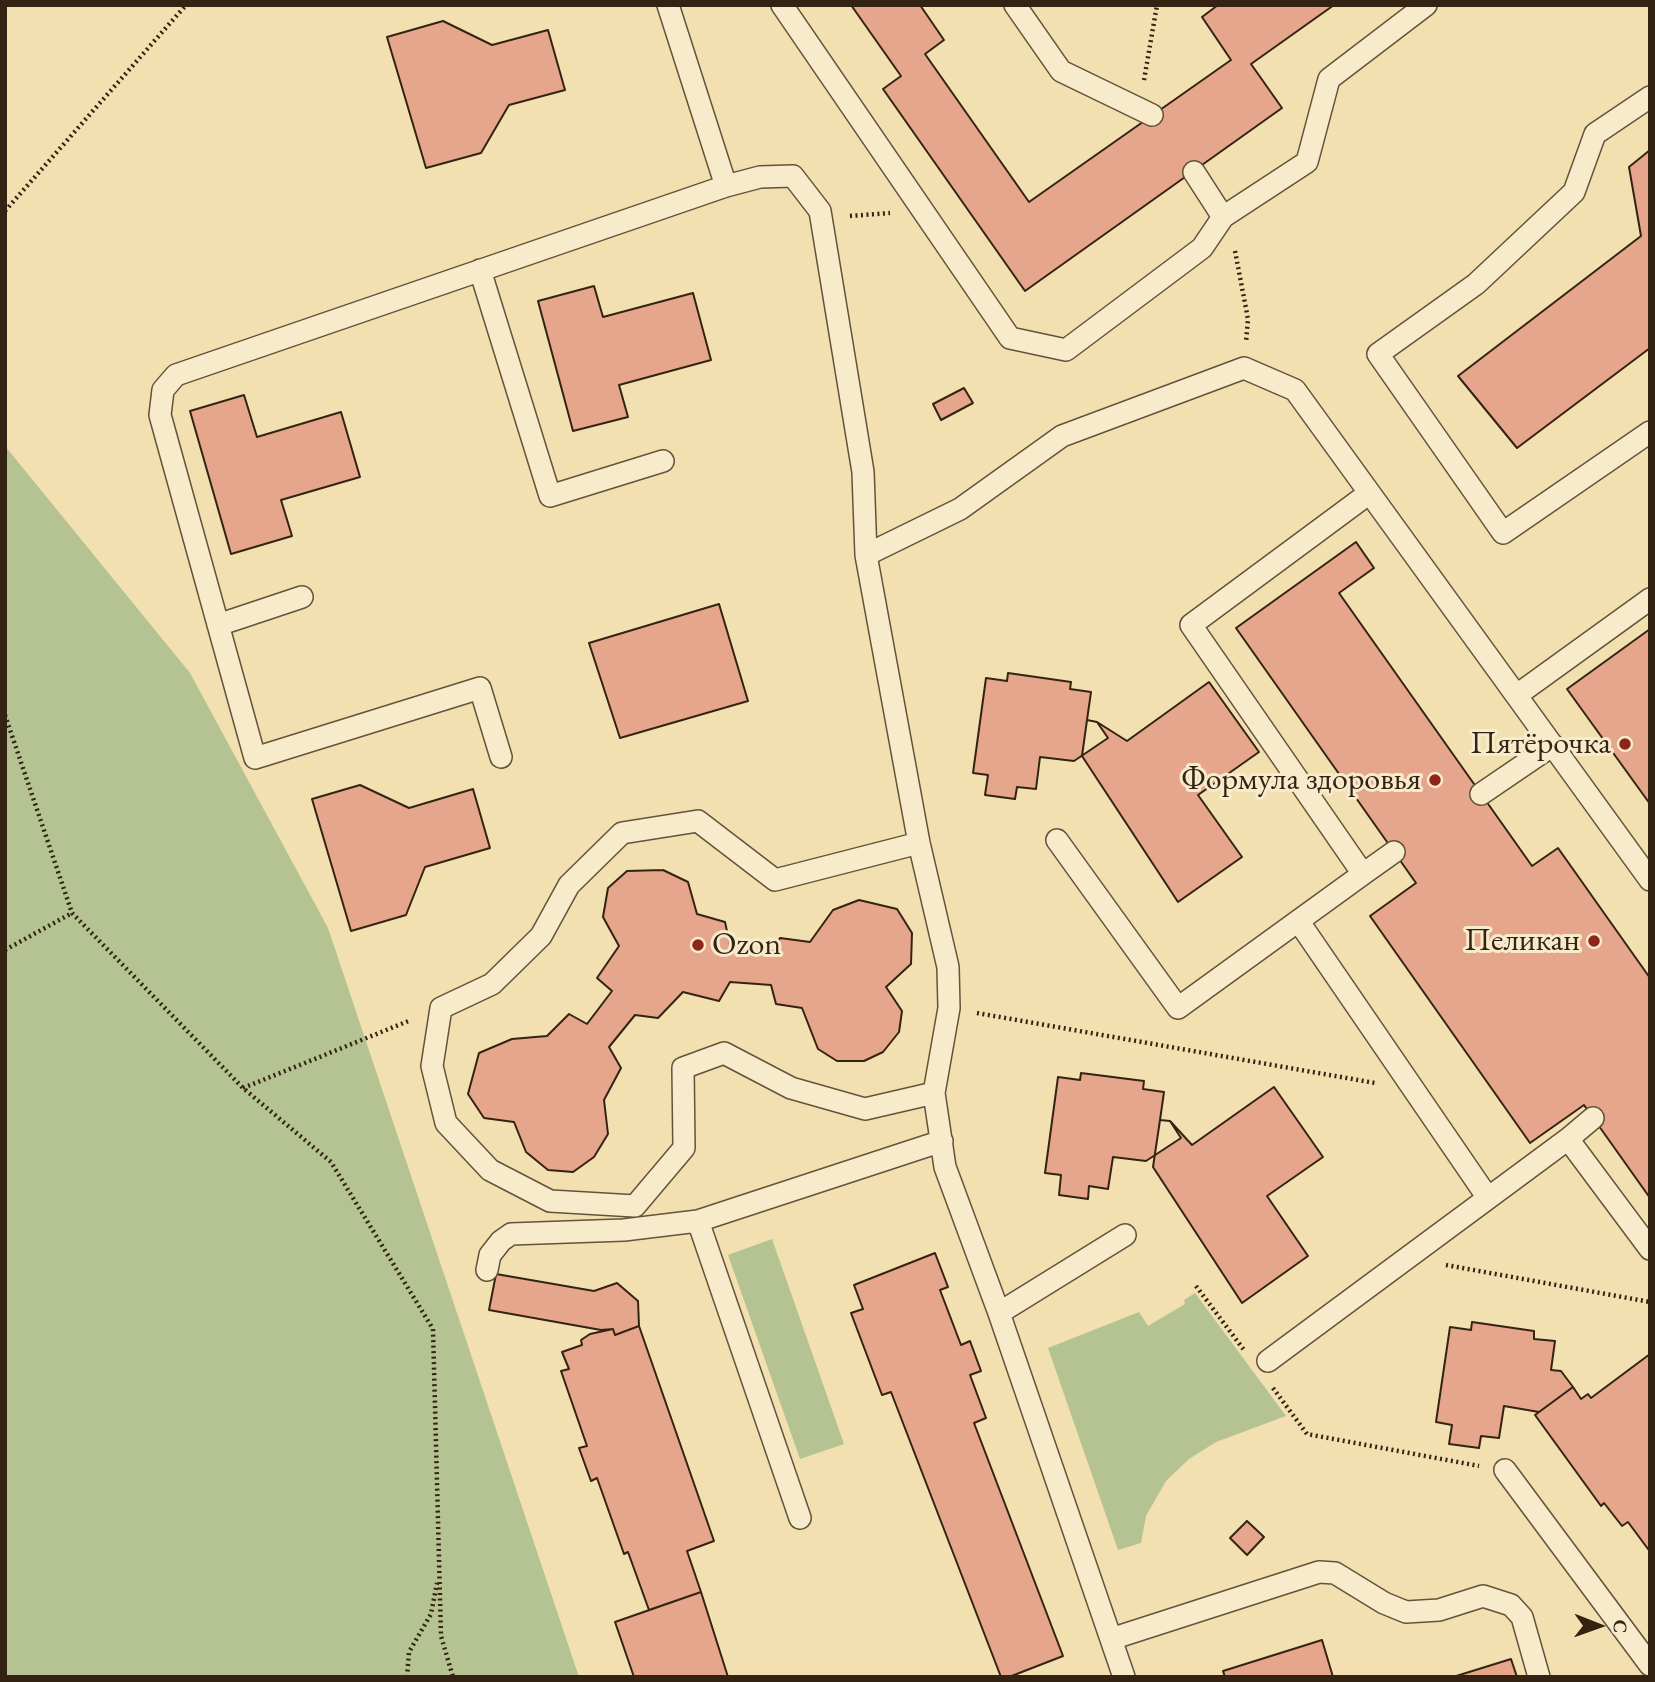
<!DOCTYPE html>
<html>
<head>
<meta charset="utf-8">
<style>
  body { margin:0 }
  #map { position:relative; width:1655px; height:1682px; overflow:hidden; background:#f2e0b1; font-family:"EB Garamond",serif }
  canvas { display:block }
  .frame { position:absolute; inset:0; border:7px solid #342313; pointer-events:none }
  .north { position:absolute; left:1564px; top:1591px; width:70px; height:70px; -webkit-text-stroke:5px #f7ebcc; paint-order:stroke; rotate:91deg; font-size:19px; font-weight:700; line-height:28px; text-align:center; color:#342313 }
  .north::after { content:''; display:block; margin:auto; width:24px; height:32px; background:#342313; clip-path:polygon(50% 0,100% 100%,50% 72%,0 100%) }
</style>
</head>
<body>
<div id="map">
<canvas width="1655" height="1682"></canvas>
<div class="frame"></div>
<div class="north">С</div>
</div>
<script>
const ctx = document.querySelector('canvas').getContext('2d');
ctx.lineJoin = 'round';
function fill(path, color) { ctx.fillStyle = color; ctx.fill(path, 'evenodd'); }
const poly = rows => new Path2D(rows.map(r => 'M' + r).join(''));
function strokePath(path, color, width, dash) { ctx.strokeStyle = color; ctx.lineWidth = width; ctx.lineCap = dash ? 'butt' : 'round'; ctx.setLineDash(dash || []); ctx.stroke(path); }
function drawText(font, color, halo, rows, align = 'center') {
  ctx.font = font + ' "EB Garamond",serif'; ctx.lineWidth = 6; ctx.setLineDash([]); ctx.textBaseline = 'middle'; ctx.strokeStyle = halo; ctx.fillStyle = color; for (const [text, x, y, turn = 0] of rows) {
    ctx.save(); ctx.translate(x, y); ctx.rotate((+turn || 0) * Math.PI / 180); ctx.textAlign = isNaN(turn) ? turn : align; if (halo) ctx.strokeText(text, 0, 0); ctx.fillText(text, 0, 0); ctx.restore();
  }
}
fill(poly([
  [5,446,190,673,328,928,579,1677,5,1677],
  [772,1239,844,1444,800,1459,728,1255],
  [1195,1293,1286,1416,1216,1442,1189,1459,1166,1481,1146,1516,1141,1543,1118,1550,1048,1348,1139,1312,1148,1326,1185,1304,1184,1300]
]), '#b4c391');
const building = poly([
  [851,5,920,5,944,40,925,54,1029,202,1231,60,1202,17,1218,5,1334,5,1251,64,1282,108,1025,291,883,89,901,76,851,5],
  [443,21,492,45,548,30,565,90,509,105,481,153,426,168,387,37,443,21],
  [1650,150,1650,348,1517,448,1458,376,1641,236,1629,167,1650,150],
  [594,286,603,317,693,293,711,360,619,385,628,417,573,431,538,301,594,286],
  [964,388,973,403,941,420,933,404,964,388],
  [244,395,257,437,341,412,360,477,281,500,292,536,231,554,190,411,244,395],
  [1356,542,1374,568,1339,593,1532,866,1558,848,1650,978,1650,1198,1584,1105,1530,1143,1370,916,1416,883,1236,628,1356,542],
  [719,604,748,701,620,738,589,643,719,604],
  [1650,629,1650,804,1567,689,1650,629],
  [1008,673,1071,682,1070,689,1091,692,1087,720,1097,722,1108,738,1074,761,1040,757,1036,789,1017,787,1015,799,985,795,988,775,973,773,986,678,1007,681,1008,673],
  [1209,682,1259,752,1198,795,1242,857,1178,902,1082,756,1087,720,1097,722,1127,741,1209,682],
  [360,785,409,808,473,789,490,848,425,867,406,915,351,931,312,799,360,785],
  [663,870,688,882,697,914,725,922,730,945,771,955,780,938,810,942,833,910,859,900,897,909,912,933,911,964,886,987,902,1011,899,1032,883,1052,864,1061,837,1061,818,1049,802,1008,776,1004,771,985,730,982,719,1001,683,992,658,1018,635,1015,609,1047,621,1068,604,1100,608,1134,594,1157,573,1172,548,1170,526,1152,514,1122,484,1118,468,1094,479,1053,512,1039,547,1036,569,1014,587,1024,612,991,597,978,619,946,603,917,608,888,627,871,663,870],
  [1081,1073,1144,1081,1143,1089,1164,1092,1160,1120,1170,1121,1181,1138,1146,1161,1113,1157,1108,1189,1089,1186,1088,1199,1059,1195,1061,1175,1045,1173,1058,1077,1080,1080,1081,1073],
  [1274,1087,1323,1157,1267,1196,1308,1256,1242,1303,1153,1167,1160,1120,1170,1121,1192,1145,1274,1087],
  [935,1253,948,1287,940,1290,961,1345,970,1341,981,1371,970,1375,986,1418,974,1423,1063,1656,1009,1677,1001,1677,891,1392,882,1395,851,1313,863,1309,854,1285,935,1253],
  [496,1274,594,1291,617,1283,638,1301,639,1326,615,1335,613,1329,601,1330,489,1310,496,1274],
  [1472,1322,1534,1331,1534,1339,1555,1341,1551,1370,1561,1371,1573,1387,1539,1412,1504,1406,1499,1438,1481,1436,1479,1448,1449,1444,1452,1425,1436,1422,1450,1327,1471,1330,1472,1322],
  [639,1326,714,1541,687,1551,701,1592,649,1610,628,1552,624,1554,597,1478,591,1481,579,1448,587,1446,561,1371,569,1369,562,1352,582,1345,581,1340,590,1334,613,1329,615,1335,639,1326],
  [1650,1354,1650,1547,1648,1549,1628,1522,1622,1526,1604,1503,1601,1506,1535,1415,1573,1387,1581,1399,1588,1394,1591,1398,1650,1354],
  [1247,1521,1264,1537,1247,1555,1230,1538,1247,1521],
  [701,1592,728,1677,634,1677,615,1622,701,1592],
  [1322,1640,1333,1677,1225,1677,1223,1671,1322,1640],
  [1511,1659,1517,1677,1453,1677,1511,1659]
]);
fill(building, '#e6a68b');
strokePath(building, '#342313', 2);
const lane = poly([
  [668,5,726,186],
  [782,5,1010,338,1066,350,1202,248,1223,217,1307,162,1329,79,1426,5],
  [1015,5,1061,71,1152,115],
  [1650,97,1595,134,1574,192,1476,284,1378,354,1503,533,1650,432],
  [1194,172,1223,217],
  [480,270,550,496,663,461],
  [866,555,960,509,1062,436,1244,368,1295,390,1650,880],
  [218,625,302,597],
  [1517,695,1650,599],
  [501,757,480,688,255,758,160,415,163,390,176,375,726,186,760,177,793,176,820,211,863,472,866,555,919,843,948,967,949,1008,934,1093,945,1167,999,1313,1125,1235],
  [1481,794,1553,745],
  [1057,840,1178,1008,1363,874,1191,625,1368,494],
  [919,843,775,880,698,821,622,833,569,885,541,936,492,984,441,1008,432,1066,446,1123,490,1170,550,1201,635,1206,684,1148,683,1068,724,1053,791,1088,865,1109,934,1093],
  [1363,874,1394,852],
  [1299,922,1488,1198],
  [1568,1139,1593,1118],
  [698,1221,800,1518],
  [487,1270,490,1255,501,1241,511,1234,624,1230,698,1221,942,1141],
  [999,1313,1124,1677],
  [1268,1361,1568,1139,1650,1249],
  [1505,1470,1650,1665],
  [1111,1639,1319,1572,1335,1573,1384,1603,1406,1612,1439,1610,1483,1596,1511,1605,1522,1617,1539,1677]
]);
strokePath(lane, '#64523a', 24);
strokePath(poly([
  [1144,80,1157,5],
  [5,211,186,5],
  [850,216,890,213],
  [1235,251,1248,319,1246,342],
  [5,715,72,913,243,1088,331,1162,433,1329,441,1636,453,1677],
  [5,950,72,913],
  [977,1013,1375,1083],
  [243,1088,411,1020],
  [1446,1265,1650,1302],
  [1196,1286,1244,1350],
  [1273,1388,1307,1434,1479,1466],
  [407,1677,409,1652,431,1614,437,1583]
]), '#342313', 4.5, [2, 3.5]);
strokePath(lane, '#f7ebcc', 21);
for (const [x, y, r, color] of [
  [1625,744,7,"#8f2418"],
  [1435,780,7,"#8f2418"],
  [1594,941,7,"#8f2418"],
  [698,945,7,"#8f2418"]
]) { const dot = new Path2D(); dot.arc(x, y, r, 0, 2 * Math.PI); ctx.fillStyle = color; ctx.fill(dot); strokePath(dot, '#f7ebcc', 2.5); }
drawText('32px', '#342313', '#f7ebcc', [
  ["Пятёрочка",1611,744],
  ["Формула здоровья",1421,780],
  ["Пеликан",1580,941],
  ["Ozon",712,945,"left"]
], 'right');
</script>
</body>
</html>
